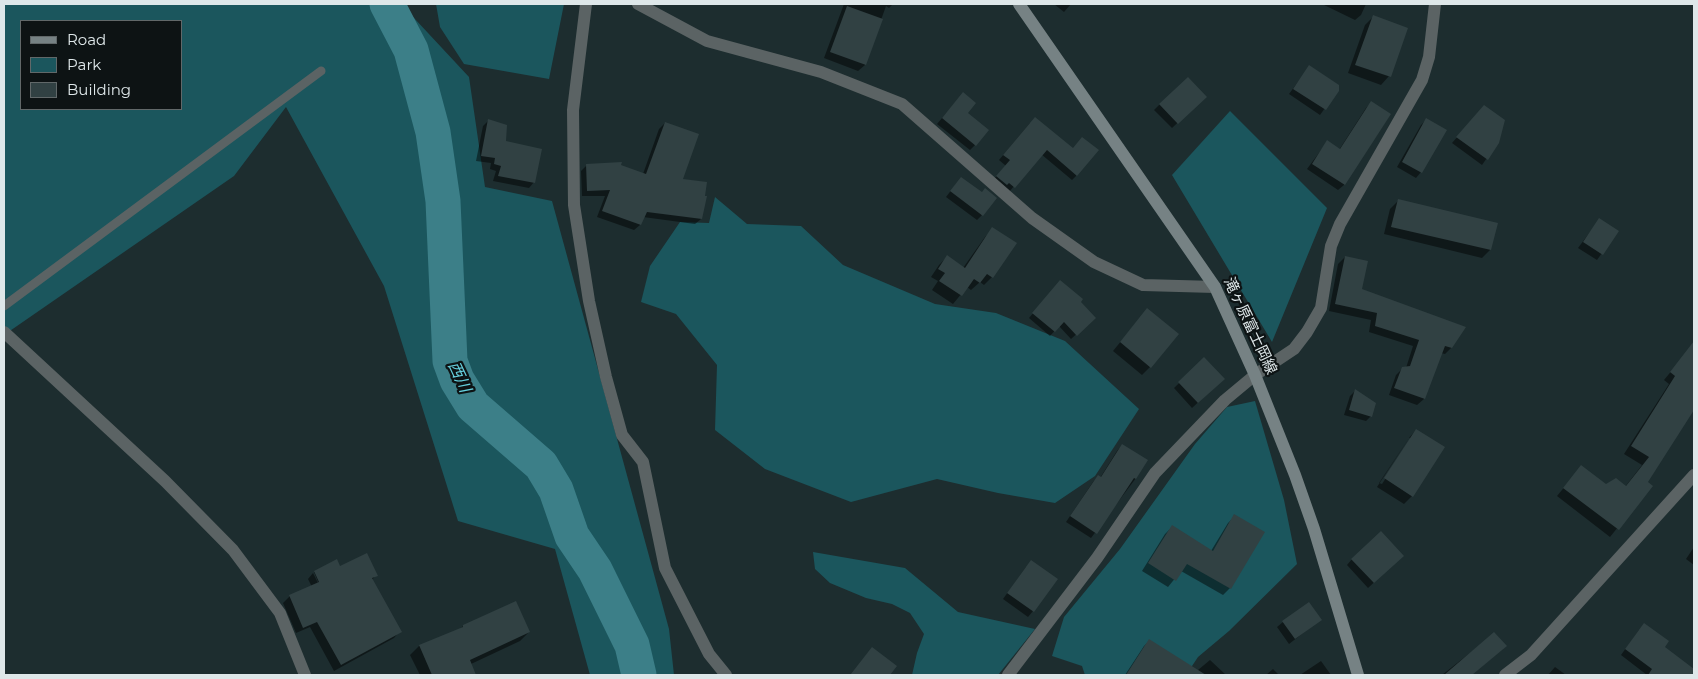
<!DOCTYPE html>
<html>
<head>
<meta charset="utf-8">
<style>
  body { margin:0 }
  #map { position:relative; width:1698px; height:679px; overflow:hidden; background:#1d2d2f; font-family:Montserrat,sans-serif }
  canvas { display:block }
  .frame { position:absolute; inset:0; border:5px solid #dee7e9; pointer-events:none }
  .legend { position:absolute; left:20px; top:20px; width:162px; height:90px; box-sizing:border-box; background:#0d1314; border:1px solid #616869; margin:0; padding:6px 9px; list-style:none; font-size:15px; color:#dee7e9 }
  .legend li { display:flex; align-items:center; gap:10px; height:25px }
  .legend b { width:25px; border:1px solid #616869 }
</style>
</head>
<body>
<div id="map">
<canvas width="1698" height="679"></canvas>
<div class="frame"></div>
<ul class="legend">
<li><b style="height:6px;background:#768284"></b>Road</li>
<li><b style="height:14px;background:#1b565d"></b>Park</li>
<li><b style="height:14px;background:#314143"></b>Building</li>
</ul>
</div>
<script>
const ctx = document.querySelector('canvas').getContext('2d');
ctx.lineJoin = 'round';
function fill(path, color) { ctx.fillStyle = color; ctx.fill(path, 'evenodd'); }
const poly = rows => new Path2D(rows.map(r => 'M' + r).join(''));
function strokePath(path, color, width, dash) { ctx.strokeStyle = color; ctx.lineWidth = width; ctx.lineCap = dash ? 'butt' : 'round'; ctx.setLineDash(dash || []); ctx.stroke(path); }
function drawText(font, color, halo, rows, align = 'center') {
  ctx.font = font + ' Montserrat,"Noto Sans JP",sans-serif'; ctx.lineWidth = 4.5; ctx.setLineDash([]); ctx.textBaseline = 'middle'; ctx.strokeStyle = halo; ctx.fillStyle = color; for (const [text, x, y, turn = 0] of rows) {
    ctx.save(); ctx.translate(x, y); ctx.rotate((+turn || 0) * Math.PI / 180); ctx.textAlign = isNaN(turn) ? turn : align; if (halo) ctx.strokeText(text, 0, 0); ctx.fillText(text, 0, 0); ctx.restore();
  }
}
fill(poly([
  [4,4,401,4,469,77,485,187,552,201,669,629,674,675,590,675,555,549,458,521,384,286,286,107,234,176,4,335],
  [21,21,181,21,181,109,21,109],
  [436,4,564,4,549,79,464,64,440,27],
  [1230,111,1327,208,1272,342,1172,175],
  [715,197,747,224,801,226,843,265,935,304,996,313,1065,341,1139,409,1095,476,1055,503,998,493,937,479,851,502,765,469,715,430,717,365,676,314,641,302,650,266,680,222,709,223],
  [1255,401,1284,500,1297,564,1229,631,1198,657,1186,675,1085,675,1082,666,1052,656,1064,617,1120,549,1195,444,1227,407],
  [813,552,905,568,958,612,1035,629,998,675,912,675,917,653,924,634,910,613,892,604,866,598,830,583,815,569]
]), '#1b565d');
fill(poly([
  [844,4,893,4,889,8,886,6,865,65,858,71,824,58],
  [1054,4,1071,4,1064,12],
  [1322,4,1366,4,1361,15,1355,20],
  [1373,17,1389,76,1381,85,1348,73,1365,25],
  [1309,67,1337,91,1320,115,1289,94],
  [1205,97,1172,128,1154,110,1160,104],
  [958,99,966,113,975,145,970,150,937,124],
  [1371,103,1390,115,1344,185,1338,190,1307,169,1327,142,1339,150,1366,108],
  [1479,112,1498,142,1482,165,1452,143],
  [1426,120,1421,172,1416,178,1397,167,1421,125],
  [488,121,534,182,529,188,493,181,496,171,490,169,491,163,476,161,483,126],
  [665,123,681,180,701,219,695,224,643,217,640,225,634,230,597,217,605,196,582,196,581,171,587,165,620,166,643,174,659,129],
  [1030,123,1077,175,1072,180,1041,154,1009,192,992,181,1006,166,999,160],
  [956,184,982,215,977,220,946,197],
  [1398,201,1496,224,1490,250,1482,258,1384,234,1390,209],
  [1599,220,1617,232,1597,260,1578,248],
  [993,229,992,277,984,285,980,282,971,290,967,287,953,304,932,290,938,281,931,277,939,265,947,257,963,268,985,237],
  [1345,257,1360,290,1452,347,1445,354,1441,353,1424,399,1417,405,1389,395,1396,375,1403,368,1406,368,1413,346,1369,332,1371,320,1329,311,1338,264],
  [1056,286,1079,302,1094,318,1071,339,1059,326,1050,336,1029,318],
  [1140,318,1150,367,1142,375,1113,351],
  [1687,352,1694,358,1694,396,1683,411,1646,482,1651,486,1610,537,1557,496,1581,467,1605,486,1625,487,1642,465,1624,454,1669,384,1664,380],
  [1204,359,1218,384,1192,408,1174,388],
  [1355,391,1371,416,1366,421,1344,415,1350,396],
  [1416,430,1412,496,1404,504,1377,487,1409,438,1379,483,1382,484,1412,438,1409,438],
  [1122,445,1136,478,1091,538,1066,522,1093,482,1098,476,1100,478,1117,451],
  [1235,516,1230,588,1223,595,1181,571,1168,587,1142,571,1165,534,1172,527,1211,551,1228,523],
  [1694,547,1694,565,1686,559],
  [1352,559,1397,561,1368,588,1347,565],
  [1026,567,1033,611,1028,617,1003,599],
  [340,568,376,575,372,580,400,631,394,638,334,671,310,627,296,633,283,603,290,596,312,587,308,579,313,573,321,589,314,572],
  [1320,620,1289,644,1277,627,1283,622],
  [463,626,529,632,520,641,471,664,475,675,420,675,410,655,419,646,460,630],
  [1639,630,1690,667,1684,675,1647,675,1621,655],
  [1494,634,1503,649,1471,675,1442,675],
  [1149,641,1176,658,1164,675,1125,675,1144,646],
  [872,648,892,675,850,675,867,654],
  [1210,660,1226,675,1192,675],
  [1321,661,1331,675,1300,675],
  [1555,667,1566,675,1548,675],
  [1273,669,1279,675,1266,675]
]), '#0007');
strokePath(poly([
  [387,4,411,50,433,132,443,201,450,361,457,380,473,406,541,465,556,490,572,536,595,570,632,645,639,675]
]), '#3c7f88', 35);
fill(poly([
  [847,6,883,19,866,65,830,52],
  [1373,15,1408,28,1391,77,1355,65],
  [1309,65,1339,85,1339,91,1326,110,1293,89],
  [1188,77,1207,97,1178,124,1159,104],
  [963,92,976,103,968,113,989,130,976,146,942,118],
  [1371,101,1391,114,1345,185,1312,164,1327,140,1340,149],
  [1484,105,1505,120,1499,143,1488,160,1456,137],
  [1035,117,1073,148,1082,137,1099,150,1077,176,1047,150,1015,188,1009,183,1007,185,996,176,1010,160,1003,155],
  [1426,118,1447,130,1422,173,1402,162],
  [488,119,507,125,506,141,542,149,535,183,498,176,501,166,494,164,495,158,481,156],
  [665,122,699,134,683,179,707,182,705,196,707,196,702,219,647,212,641,225,602,211,610,190,587,191,586,164,622,162,621,165,646,174],
  [961,177,982,192,985,188,997,198,983,216,950,191],
  [1398,199,1498,223,1491,250,1391,227],
  [1599,218,1619,231,1603,255,1583,242],
  [992,227,1017,243,993,278,987,274,980,283,974,279,962,296,939,281,945,273,938,269,947,255,965,268],
  [1345,256,1368,261,1362,289,1466,327,1452,348,1445,346,1425,399,1394,388,1402,367,1410,366,1419,340,1375,326,1377,313,1335,304],
  [1060,280,1083,299,1081,302,1096,318,1077,336,1064,322,1055,332,1032,313],
  [1147,308,1179,334,1151,368,1120,342],
  [1694,341,1694,410,1648,482,1653,486,1619,530,1563,488,1581,465,1606,484,1616,478,1626,486,1649,457,1631,446,1675,376,1670,372],
  [1204,357,1225,379,1198,403,1178,382],
  [1355,389,1376,403,1372,417,1349,410],
  [1416,429,1445,447,1413,497,1384,478],
  [1122,444,1148,460,1136,479,1134,478,1097,534,1070,516,1098,475,1101,477],
  [1234,514,1265,532,1231,589,1187,564,1176,581,1148,563,1172,525,1213,551],
  [1381,531,1404,556,1374,583,1351,559],
  [367,553,378,576,372,578,402,632,341,665,317,622,303,628,289,595,319,582,314,571,337,559,340,566],
  [1031,560,1058,579,1034,612,1007,593],
  [516,601,530,632,470,660,476,675,432,675,419,645,463,627,463,625],
  [1309,602,1322,620,1295,639,1282,621],
  [1644,623,1669,641,1665,647,1694,669,1694,675,1648,675,1652,669,1625,649],
  [1494,632,1507,646,1472,675,1444,675],
  [1149,639,1206,675,1126,675],
  [872,647,897,666,890,675,850,675]
]), '#314143');
strokePath(poly([
  [4,306,321,71]
]), '#5b6364', 9);
strokePath(poly([
  [586,4,573,110,574,205,589,301,606,377,622,435,643,462,665,568,709,654,726,675],
  [638,4,707,41,821,72,902,104,1032,218,1094,262,1143,285,1215,287],
  [4,332,165,481,233,550,280,613,305,675],
  [1008,675,1097,558,1155,473,1225,400,1255,375,1294,349,1307,332,1321,308,1331,246,1340,224,1422,80,1429,57,1435,4],
  [1505,675,1531,655,1694,475]
]), '#5b6364', 12);
strokePath(poly([
  [1019,4,1215,287,1255,375,1295,475,1314,529,1358,675]
]), '#768284', 12);
drawText('15px', '#dee7e9', '#0d1314', [
  ["滝ヶ原富士岡線",1250,326,65]
]);
drawText('italic 16px', '#66d0de', '#0d1314', [
  ["西川",459,377,65]
]);
</script>
</body>
</html>
